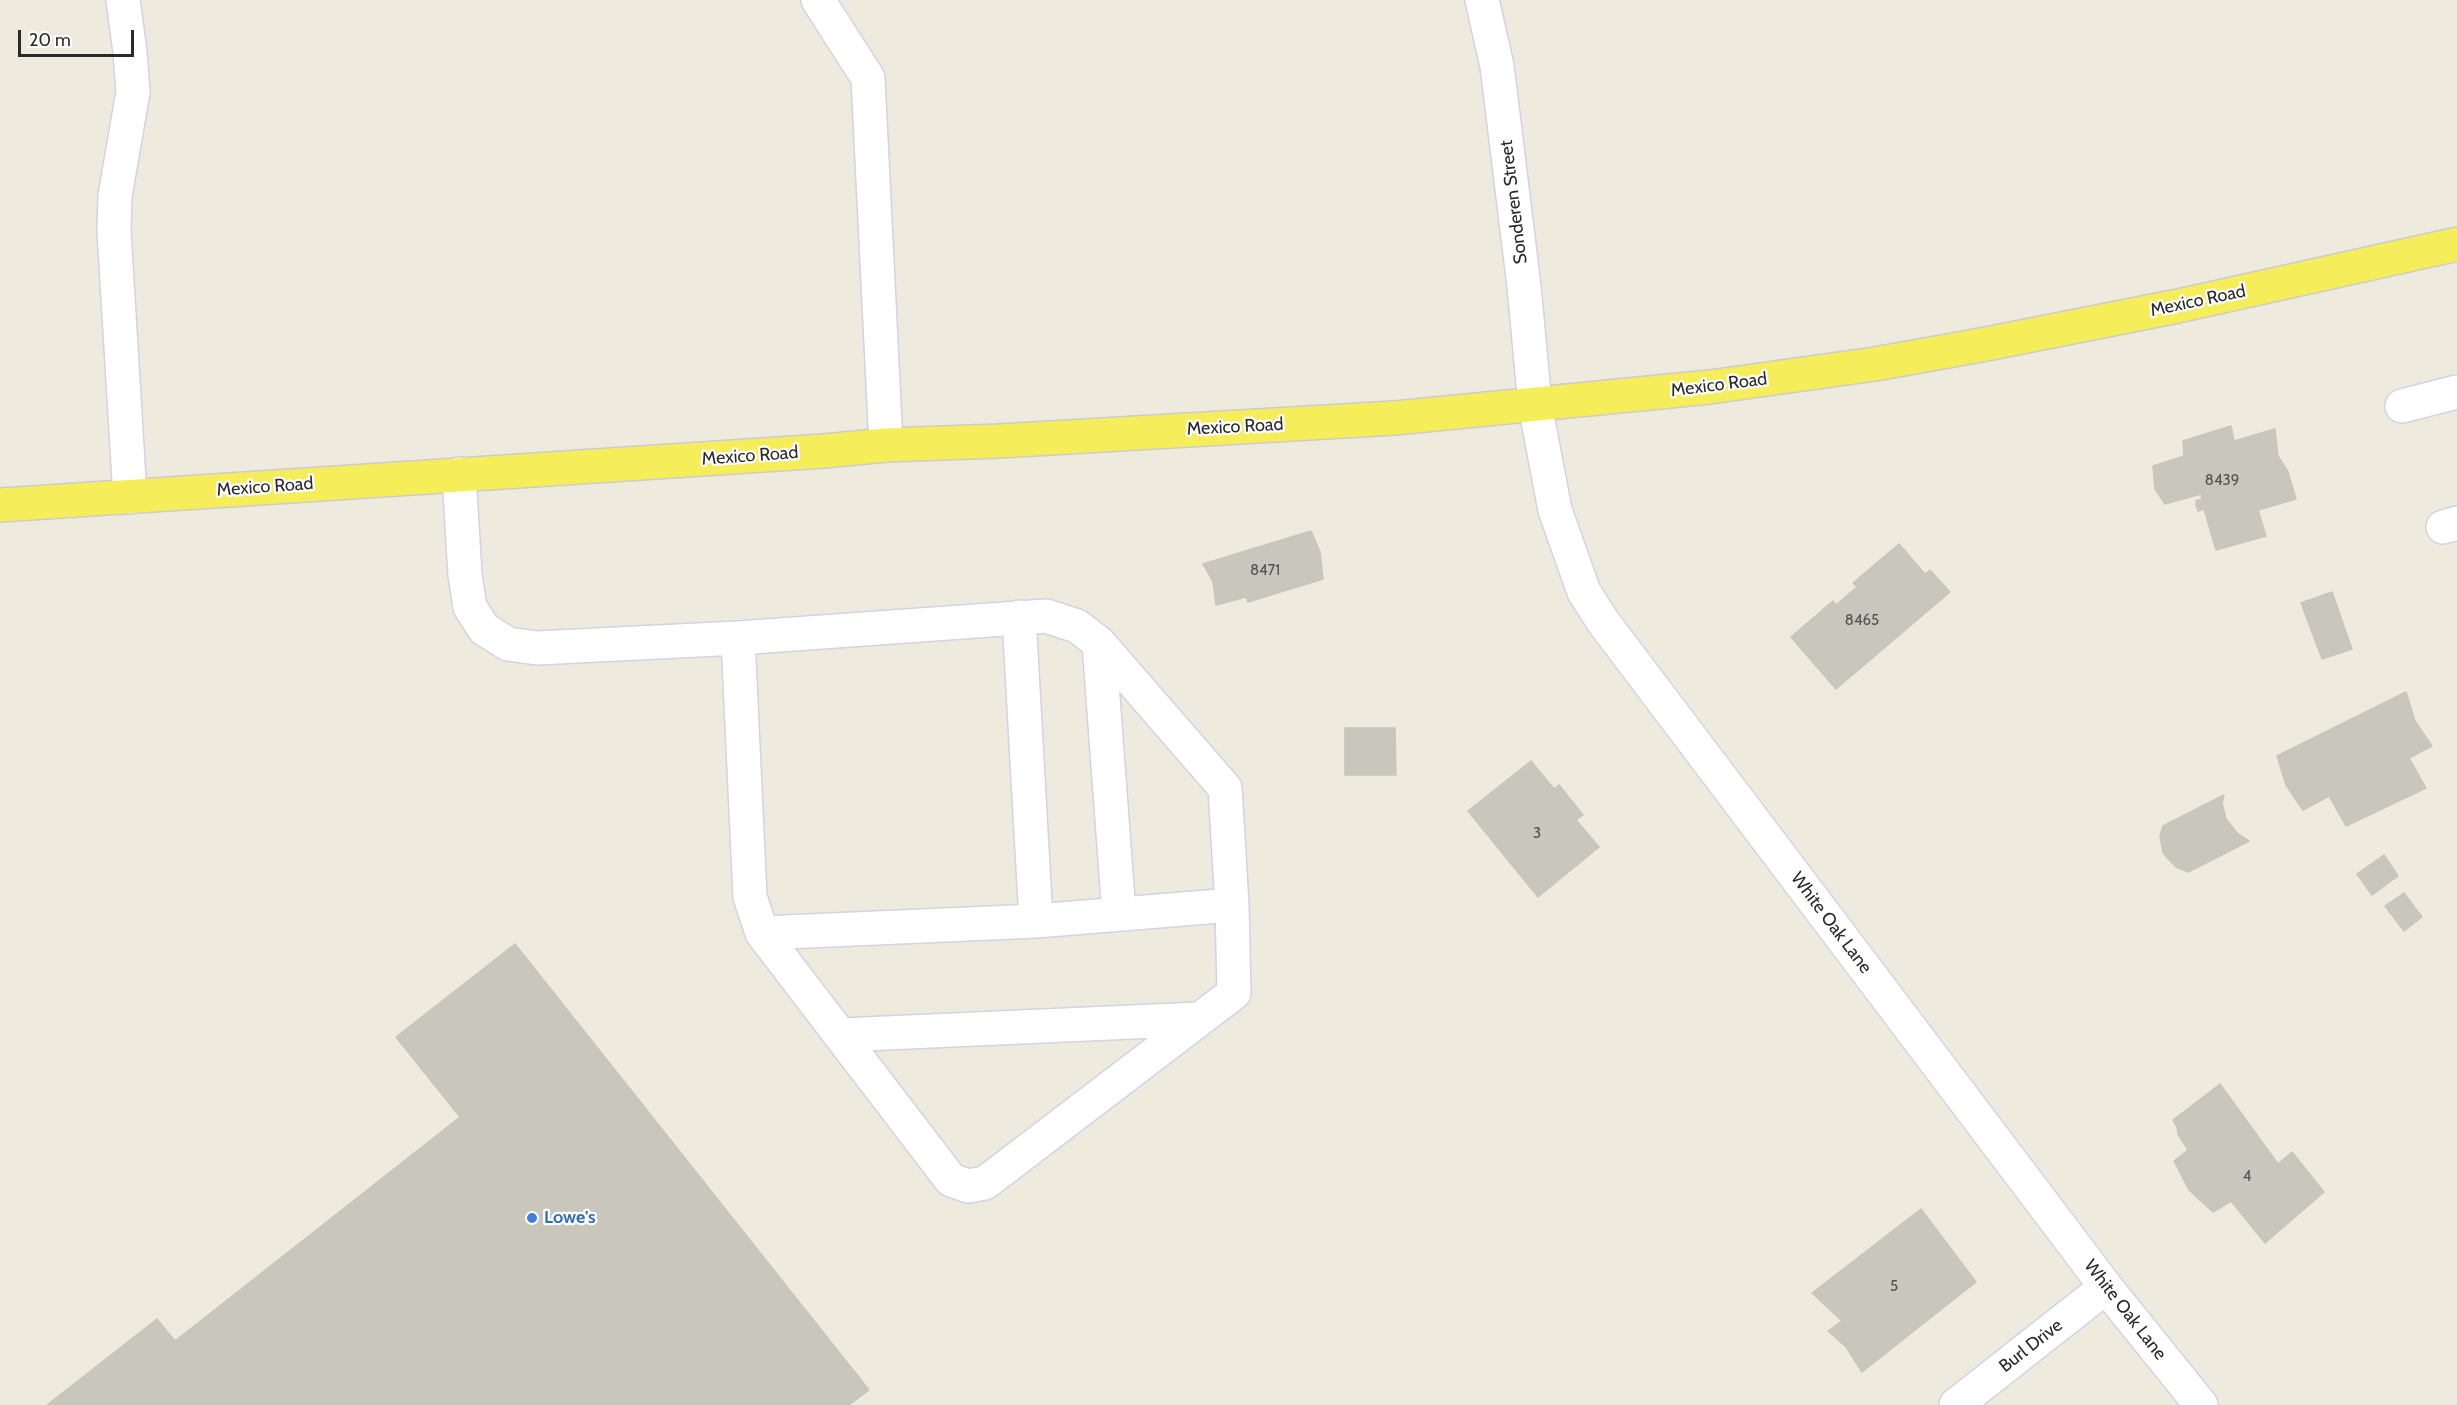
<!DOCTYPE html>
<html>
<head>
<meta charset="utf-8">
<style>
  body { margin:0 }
  #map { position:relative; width:2457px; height:1405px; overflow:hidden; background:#eeeadd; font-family:Cabin,sans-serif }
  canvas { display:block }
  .scale { position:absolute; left:18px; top:30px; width:116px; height:27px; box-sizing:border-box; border:3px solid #2b2b2b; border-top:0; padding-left:8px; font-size:18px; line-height:21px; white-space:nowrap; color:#2b2b2b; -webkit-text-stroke:4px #fff; paint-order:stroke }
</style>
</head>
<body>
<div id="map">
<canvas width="2457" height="1405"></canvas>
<div class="scale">20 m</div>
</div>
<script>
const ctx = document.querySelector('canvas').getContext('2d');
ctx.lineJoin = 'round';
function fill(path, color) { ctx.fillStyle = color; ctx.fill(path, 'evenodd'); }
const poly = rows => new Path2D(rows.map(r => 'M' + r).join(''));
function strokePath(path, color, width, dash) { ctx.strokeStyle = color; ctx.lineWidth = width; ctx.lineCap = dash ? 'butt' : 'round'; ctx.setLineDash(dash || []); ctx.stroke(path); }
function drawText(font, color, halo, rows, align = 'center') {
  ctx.font = font + ' Cabin,sans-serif'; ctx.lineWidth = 4.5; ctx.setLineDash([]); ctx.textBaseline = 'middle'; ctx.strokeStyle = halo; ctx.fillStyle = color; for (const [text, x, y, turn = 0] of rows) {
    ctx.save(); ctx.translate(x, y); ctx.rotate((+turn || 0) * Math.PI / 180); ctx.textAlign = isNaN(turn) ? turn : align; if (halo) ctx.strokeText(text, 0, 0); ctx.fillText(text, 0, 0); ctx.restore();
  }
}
const building = poly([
  [2231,426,2234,441,2275,429,2278,456,2288,472,2296,499,2258,510,2266,536,2216,550,2204,509,2198,511,2196,505,2196,501,2202,499,2201,494,2165,504,2155,489,2153,466,2184,456,2183,441,2231,426],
  [1311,531,1320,552,1323,579,1248,602,1246,597,1216,605,1213,582,1203,564,1311,531],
  [1899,544,1925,574,1930,570,1950,592,1836,689,1791,637,1833,601,1836,605,1857,587,1853,583,1899,544],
  [2332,592,2352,649,2322,659,2301,603,2332,592],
  [2406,692,2415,721,2432,746,2409,758,2426,788,2346,826,2329,796,2303,810,2286,785,2277,756,2406,692],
  [1345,728,1395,728,1396,775,1345,775,1345,728],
  [1531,761,1554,789,1559,785,1583,815,1576,820,1599,847,1538,897,1468,811,1531,761],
  [2224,795,2222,803,2226,819,2238,834,2249,841,2188,872,2176,867,2163,853,2160,836,2163,826,2224,795],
  [2384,855,2398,876,2372,895,2357,874,2384,855],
  [2404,893,2422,917,2404,931,2385,906,2404,893],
  [515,944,869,1390,849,1405,47,1405,157,1319,175,1341,460,1117,396,1037,515,944],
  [2220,1084,2278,1164,2292,1152,2324,1192,2265,1243,2231,1201,2213,1212,2189,1190,2174,1161,2188,1150,2178,1134,2177,1127,2173,1120,2220,1084],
  [1921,1209,1976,1282,1862,1372,1846,1347,1828,1331,1842,1321,1812,1293,1921,1209]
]);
fill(building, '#c9c6bd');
strokePath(building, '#c9c6b7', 1.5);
const minor = poly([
  [123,0,130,52,133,92,115,196,114,231,130,497],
  [818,0,868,78,886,445],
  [1482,0,1497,66,1504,123,1524,286,1535,405,1555,510,1584,592,1604,623,2106,1287,2201,1405],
  [2402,406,2457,392],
  [459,474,465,575,470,607,484,629,508,644,537,648,738,638],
  [2443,527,2457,523],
  [1046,616,1077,626,1099,643,1225,788,1232,905,1036,921,762,933,750,897,738,638,1046,616],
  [1019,617,1036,921],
  [1099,643,1119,914],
  [762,933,951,1180,968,1186,985,1183,1234,993,1232,905],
  [841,1035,1199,1019],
  [1956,1405,2106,1287]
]);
const major = poly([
  [0,505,824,451,886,445,999,441,1395,418,1710,387,1875,364,1981,345,2178,306,2457,244]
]);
strokePath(minor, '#d2d3e5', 36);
strokePath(major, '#ccc', 36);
strokePath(minor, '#fff', 33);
strokePath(major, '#f6ed5a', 33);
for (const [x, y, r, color] of [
  [532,1218,6,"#3f7fe0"]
]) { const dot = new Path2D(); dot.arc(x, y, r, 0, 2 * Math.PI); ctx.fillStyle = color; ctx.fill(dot); strokePath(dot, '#fff', 2); }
drawText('15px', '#525250', null, [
  ["8439",2222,481],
  ["8471",1265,571],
  ["8465",1862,621],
  ["3",1537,834],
  ["4",2247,1177],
  ["5",1894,1287]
]);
drawText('18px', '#2b2b2b', '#fff', [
  ["Sonderen Street",1514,202,-97],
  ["Mexico Road",2198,301,-12],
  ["Mexico Road",1719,385,-7],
  ["Mexico Road",1235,427,-3],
  ["Mexico Road",750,456,-4],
  ["Mexico Road",265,487,-4],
  ["White Oak Lane",1831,923,53],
  ["White Oak Lane",2125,1310,52],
  ["Burl Drive",2031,1346,-38]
]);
drawText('bold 18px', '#366cbe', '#fff', [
  ["Lowe's",544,1218]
], 'left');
</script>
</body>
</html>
